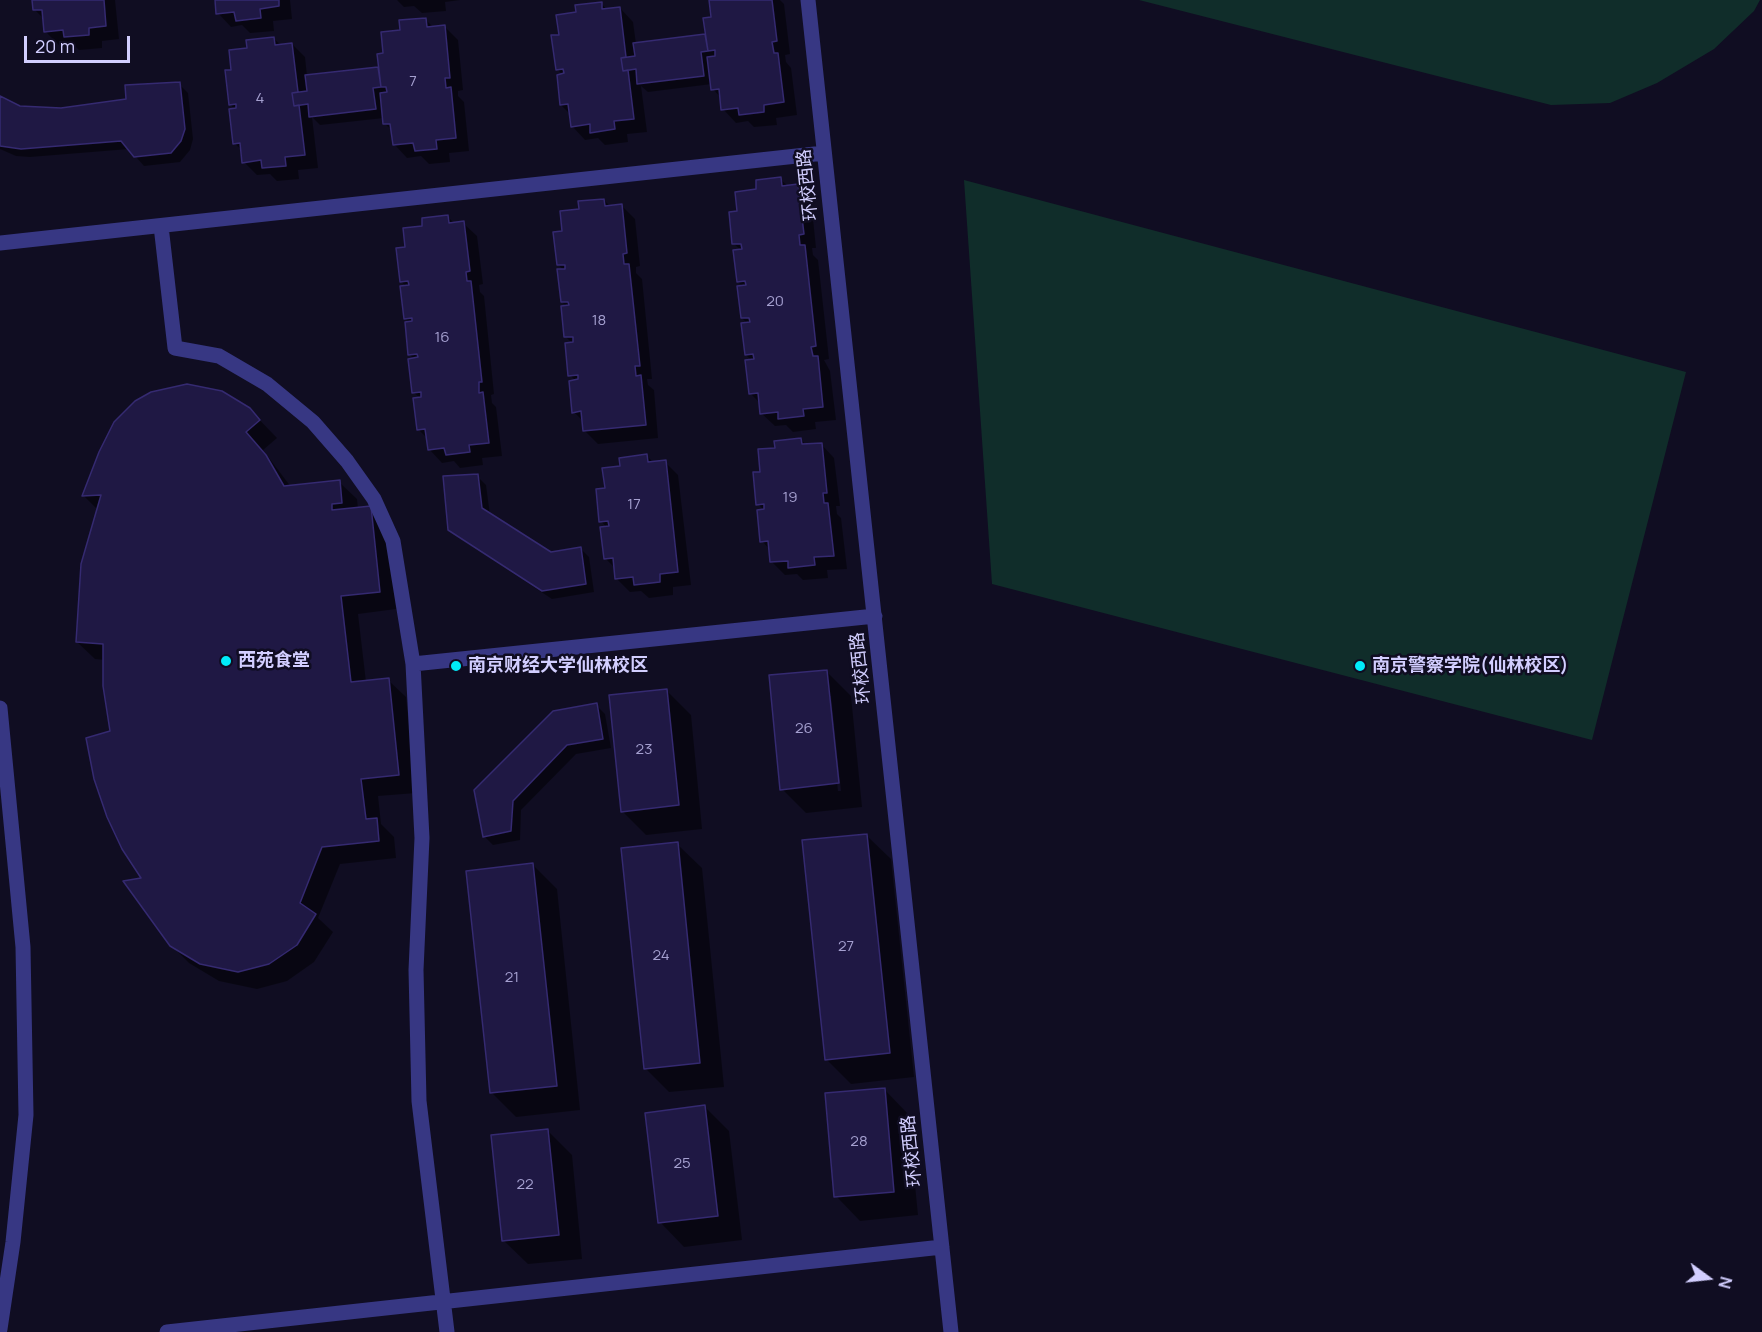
<!DOCTYPE html>
<html>
<head>
<meta charset="utf-8">
<style>
  body { margin:0 }
  #map { position:relative; width:1762px; height:1332px; overflow:hidden; background:#100d22; font-family:Manrope,sans-serif }
  canvas { display:block }
  .north { position:absolute; left:1678px; top:1248px; width:60px; height:60px; -webkit-text-stroke:4px #100d22; paint-order:stroke; rotate:105deg; font-size:16px; font-weight:700; line-height:24px; text-align:center; color:#d2ceff }
  .north::after { content:''; display:block; margin:auto; width:21px; height:27px; background:#d2ceff; clip-path:polygon(50% 0,100% 100%,50% 72%,0 100%) }
  .scale { position:absolute; left:24px; top:36px; width:106px; height:27px; box-sizing:border-box; border:3px solid #d2ceff; border-top:0; padding-left:8px; font-size:18px; line-height:21px; white-space:nowrap; color:#d2ceff; -webkit-text-stroke:4px #100d22; paint-order:stroke }
</style>
</head>
<body>
<div id="map">
<canvas width="1762" height="1332"></canvas>
<div class="north">N</div>
<div class="scale">20 m</div>
</div>
<script>
const ctx = document.querySelector('canvas').getContext('2d');
ctx.lineJoin = 'round';
function fill(path, color) { ctx.fillStyle = color; ctx.fill(path, 'evenodd'); }
const poly = rows => new Path2D(rows.map(r => 'M' + r).join(''));
function strokePath(path, color, width, dash) { ctx.strokeStyle = color; ctx.lineWidth = width; ctx.lineCap = dash ? 'butt' : 'round'; ctx.setLineDash(dash || []); ctx.stroke(path); }
function drawText(font, color, halo, rows, align = 'center') {
  ctx.font = font + ' Manrope,"Noto Sans SC",sans-serif'; ctx.lineWidth = 5; ctx.setLineDash([]); ctx.textBaseline = 'middle'; ctx.strokeStyle = halo; ctx.fillStyle = color; for (const [text, x, y, turn = 0] of rows) {
    ctx.save(); ctx.translate(x, y); ctx.rotate((+turn || 0) * Math.PI / 180); ctx.textAlign = isNaN(turn) ? turn : align; if (halo) ctx.strokeText(text, 0, 0); ctx.fillText(text, 0, 0); ctx.restore();
  }
}
fill(poly([
  [1139,0,1760,0,1754,11,1714,49,1657,83,1610,103,1551,105],
  [964,180,1686,372,1592,740,992,584]
]), '#102d2a');
fill(poly([
  [34,0,115,0,119,39,102,41,102,48,79,50,72,43,59,45,45,31,44,19,35,10],
  [214,0,290,0,292,19,273,21,274,31,250,33,242,25,231,27,218,13],
  [397,0,460,0,445,2,446,11,422,13,414,6,404,7],
  [710,0,780,0,784,4,790,54,785,55,786,62,791,68,797,115,776,118,777,125,754,127,748,121,736,123,723,109,721,98,713,89,712,84,648,92,641,86,647,132,627,134,628,142,605,145,598,138,585,140,572,126,570,114,561,105,563,75,557,69,561,36,578,13,601,3,607,10,620,8,633,22,636,44,707,36,712,18],
  [425,19,434,28,444,26,458,40,463,90,458,91,458,96,464,102,469,151,449,153,450,162,429,164,421,156,407,158,394,144,393,131,385,124,384,118,320,125,312,117,318,168,298,170,299,179,277,181,270,174,257,175,244,162,243,151,234,143,235,110,230,104,233,71,249,49,273,38,281,45,292,44,305,57,307,76,380,68,385,54,402,31],
  [179,84,188,93,193,139,190,150,180,162,144,166,129,149,30,157,16,156,0,149,0,98,20,107,61,109,127,100],
  [780,179,789,187,798,186,811,199,816,248,812,248,813,255,818,260,829,359,824,360,830,371,836,420,815,422,816,429,793,432,786,425,775,426,761,413,760,403,750,393,752,361,746,355,748,324,742,318,743,287,738,282,741,250,734,244,739,212,758,190],
  [604,200,611,207,622,206,635,219,640,266,636,267,636,273,642,279,652,379,647,379,648,385,654,390,658,438,598,444,585,431,584,422,574,412,576,381,570,375,572,343,566,337,567,307,562,302,564,270,558,265,563,232,581,210],
  [447,216,455,224,463,223,477,236,483,284,479,285,480,292,484,296,494,394,491,395,492,403,496,407,502,456,482,458,483,465,460,468,454,461,442,463,429,449,428,439,418,429,420,398,413,392,414,359,409,354,410,323,405,318,406,287,401,281,407,248,424,227],
  [249,409,277,438,263,450,291,487,339,482,357,499,358,509,370,508,388,525,396,609,358,614,366,682,388,680,406,697,416,793,378,796,381,824,394,837,396,858,340,864,318,918,333,932,314,962,287,981,257,989,219,981,189,963,171,945,112,732,105,660,95,659,77,642,98,510,84,496],
  [801,439,807,446,821,444,834,458,840,506,836,506,837,514,841,518,847,569,827,570,828,578,803,580,797,574,785,575,772,562,770,550,762,541,765,511,758,504,762,473,776,449],
  [647,456,654,463,665,462,678,475,691,585,673,587,673,595,649,598,641,591,630,592,616,578,615,568,605,558,607,528,601,521,606,489,621,467],
  [477,476,486,485,490,515,551,553,580,548,589,557,594,592,552,599,459,538,450,529],
  [826,671,851,696,862,807,806,813,782,789],
  [828,696,831,696,841,791,838,791],
  [667,691,691,715,702,829,646,835,622,811],
  [596,705,605,714,611,748,576,754,521,810,520,840,493,845,484,836,476,790],
  [866,835,891,859,914,1077,851,1084,827,1060],
  [677,844,702,868,724,1087,669,1092,645,1068],
  [533,865,557,889,580,1110,516,1117,491,1092],
  [884,1089,908,1114,918,1215,860,1221,836,1196],
  [705,1107,729,1131,742,1240,684,1247,660,1222],
  [547,1130,572,1155,582,1259,528,1264,503,1240]
]), '#0007');
const building = poly([
  [32,0,104,0,106,26,89,28,89,35,64,37,63,30,44,32,42,10,33,10,32,0],
  [215,0,279,0,279,6,260,9,261,18,236,21,234,12,216,14,215,0],
  [709,0,772,0,777,41,772,42,774,53,778,53,784,102,764,105,764,112,739,115,738,108,721,110,719,89,711,90,707,57,715,56,715,50,708,51,703,18,711,17,709,0],
  [602,2,602,9,620,7,626,57,621,58,623,71,628,70,634,119,614,121,615,129,590,133,590,124,571,127,568,104,560,105,557,75,564,73,563,69,556,70,551,35,559,35,556,15,576,12,575,5,602,2],
  [426,18,427,27,445,25,450,78,445,78,446,88,451,87,456,138,436,140,437,149,415,151,413,143,393,145,390,124,383,124,380,93,387,92,386,87,381,87,377,54,383,53,381,32,400,30,399,20,426,18],
  [705,34,708,51,701,52,704,76,637,84,636,69,623,71,621,58,635,56,633,43,705,34],
  [274,37,275,45,292,43,298,92,292,93,294,106,299,105,305,155,285,157,286,166,262,168,261,160,242,163,240,143,233,144,229,109,236,108,236,104,229,105,225,70,231,70,229,50,247,48,246,40,274,37],
  [378,67,381,87,373,88,376,109,309,117,308,104,294,106,292,93,307,91,305,75,378,67],
  [180,82,185,129,181,141,171,153,134,157,121,141,21,149,0,146,0,96,20,106,61,108,126,99,125,85,180,82],
  [781,177,782,186,798,184,804,234,799,235,800,245,805,245,816,346,811,347,813,356,818,356,823,407,803,409,804,416,778,419,778,412,760,414,758,393,749,394,745,360,754,359,753,354,745,355,741,323,750,322,749,318,741,318,737,286,746,285,745,281,737,282,733,250,742,249,741,244,732,244,729,212,737,211,735,192,756,189,756,180,781,177],
  [604,199,605,206,622,204,627,253,623,254,624,264,629,264,640,366,635,366,636,376,641,375,646,425,583,431,581,411,572,413,569,381,578,379,578,375,568,376,565,343,573,342,573,337,564,337,561,306,569,305,568,302,561,302,557,269,565,269,565,265,557,265,553,232,562,231,560,211,579,209,578,201,604,199],
  [448,215,449,223,464,221,470,271,466,272,467,281,471,281,482,382,479,382,479,393,483,392,489,443,469,445,470,452,446,455,444,448,428,450,425,429,417,430,413,398,421,397,421,392,412,393,408,359,418,357,417,354,408,355,405,322,412,321,412,318,404,319,400,286,409,285,408,281,400,282,396,248,405,247,403,228,422,226,422,218,448,215],
  [187,384,222,391,250,408,260,420,246,432,266,455,284,486,340,480,342,503,332,504,332,510,371,506,380,592,341,596,351,682,389,678,399,775,361,779,366,819,377,818,379,841,322,847,300,903,316,914,297,945,269,964,238,972,200,964,170,946,123,881,141,878,122,849,107,817,94,779,86,738,110,731,103,686,103,644,76,642,81,564,101,495,82,496,99,452,114,422,135,401,151,392,187,384],
  [801,438,802,444,822,443,827,493,823,493,824,503,828,503,834,556,814,557,815,565,788,568,788,561,770,562,768,541,760,542,757,510,764,509,764,504,756,505,753,472,760,472,758,449,775,448,774,441,801,438],
  [647,454,648,462,666,460,678,572,660,574,660,582,634,585,633,577,615,579,613,558,604,559,600,527,609,526,608,521,599,522,596,489,605,488,602,468,620,466,619,458,647,454],
  [478,474,482,508,551,552,581,547,586,584,542,591,448,530,443,476,478,474],
  [827,670,839,783,780,790,769,675,827,670],
  [667,689,679,805,621,812,609,695,667,689],
  [597,703,603,739,567,745,513,801,511,831,483,837,474,790,553,711,597,703],
  [867,834,890,1053,825,1060,802,840,867,834],
  [678,842,700,1063,644,1069,621,848,678,842],
  [533,863,557,1086,490,1093,466,871,533,863],
  [885,1088,894,1192,834,1197,825,1093,885,1088],
  [705,1105,718,1216,658,1223,645,1113,705,1105],
  [548,1129,559,1235,502,1241,491,1135,548,1129]
]);
fill(building, '#1f1844');
strokePath(building, '#352a71', 1.5);
strokePath(poly([
  [808,0,951,1332],
  [161,226,175,348,219,356,267,384,313,422,347,461,374,499,393,541,413,664,422,838,416,970,419,1101,447,1332],
  [0,243,824,153],
  [413,664,875,616],
  [0,708,23,947,26,1115,13,1242,0,1329],
  [167,1332,942,1247]
]), '#373783', 15);
for (const [x, y, r, color] of [
  [226,661,6,"#00ebf9"],
  [456,666,6,"#00ebf9"],
  [1360,666,6,"#00ebf9"]
]) { const dot = new Path2D(); dot.arc(x, y, r, 0, 2 * Math.PI); ctx.fillStyle = color; ctx.fill(dot); strokePath(dot, '#100d22', 2); }
drawText('15px', '#a5a0d0', null, [
  ["7",413,82],
  ["4",260,99],
  ["20",775,302],
  ["18",599,321],
  ["16",442,338],
  ["19",790,498],
  ["17",634,505],
  ["26",804,729],
  ["23",644,750],
  ["27",846,947],
  ["24",661,956],
  ["21",512,978],
  ["28",859,1142],
  ["25",682,1164],
  ["22",525,1185]
]);
drawText('18px', '#d2ceff', '#100d22', [
  ["环校西路",808,185,-96],
  ["环校西路",861,668,-96],
  ["环校西路",912,1151,-96]
]);
drawText('bold 18px', '#d2ceff', '#100d22', [
  ["西苑食堂",238,661],
  ["南京财经大学仙林校区",468,666],
  ["南京警察学院(仙林校区)",1372,666]
], 'left');
</script>
</body>
</html>
